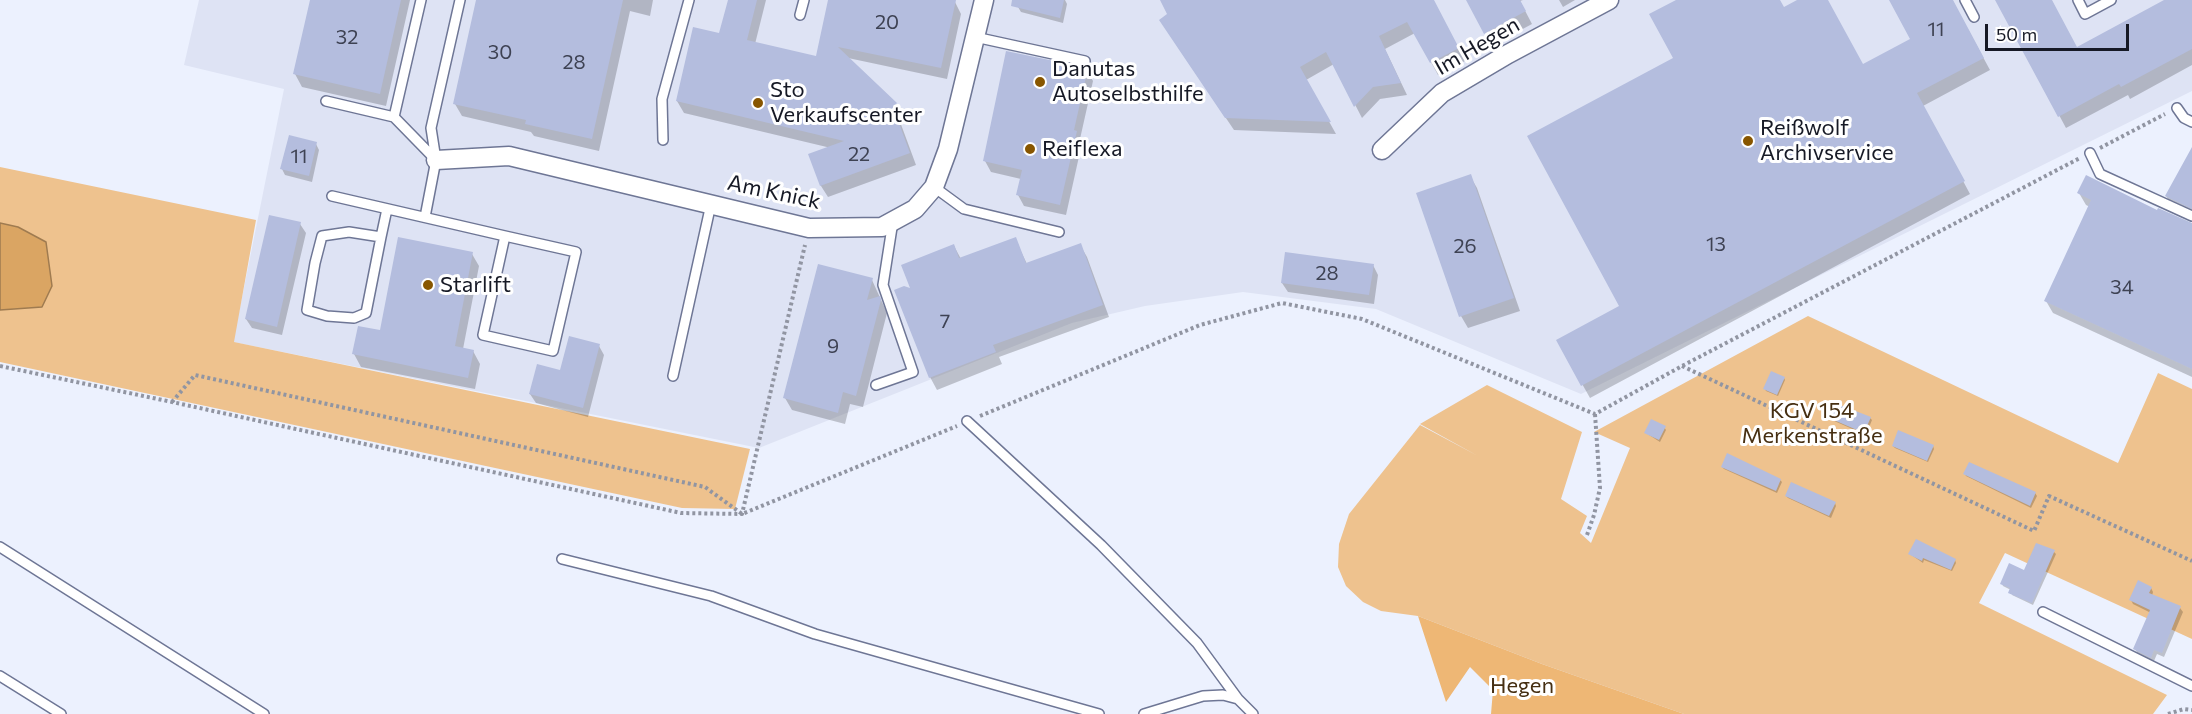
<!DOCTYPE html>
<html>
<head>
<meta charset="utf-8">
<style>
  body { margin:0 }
  #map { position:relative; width:2192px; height:714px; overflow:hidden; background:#ecf1fe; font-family:Commissioner,sans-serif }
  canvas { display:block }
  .scale { position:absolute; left:1985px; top:24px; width:144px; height:27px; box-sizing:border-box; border:3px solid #161925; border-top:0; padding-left:8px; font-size:18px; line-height:21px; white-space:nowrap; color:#161925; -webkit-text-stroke:4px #fff; paint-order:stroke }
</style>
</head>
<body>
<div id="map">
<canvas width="2192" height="714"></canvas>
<div class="scale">50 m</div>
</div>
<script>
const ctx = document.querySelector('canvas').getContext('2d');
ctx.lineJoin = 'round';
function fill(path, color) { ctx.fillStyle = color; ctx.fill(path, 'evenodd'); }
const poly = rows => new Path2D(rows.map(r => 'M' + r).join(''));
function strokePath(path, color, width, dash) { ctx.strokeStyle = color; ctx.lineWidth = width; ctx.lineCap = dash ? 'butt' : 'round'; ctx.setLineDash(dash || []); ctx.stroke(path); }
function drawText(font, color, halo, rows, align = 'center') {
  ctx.font = font + ' Commissioner,sans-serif'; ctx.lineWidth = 6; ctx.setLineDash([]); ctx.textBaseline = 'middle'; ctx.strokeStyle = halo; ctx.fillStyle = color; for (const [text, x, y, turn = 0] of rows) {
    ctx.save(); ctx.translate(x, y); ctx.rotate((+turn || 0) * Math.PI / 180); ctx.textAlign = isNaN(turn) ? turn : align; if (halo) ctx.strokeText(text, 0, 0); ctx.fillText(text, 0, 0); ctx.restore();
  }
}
fill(poly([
  [199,0,2192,0,2192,91,1581,394,1376,309,1243,292,1145,306,1072,323,759,448,233,342,284,89,184,65]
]), '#dee3f4');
fill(poly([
  [0,167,256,220,234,342,750,449,735,509,682,508,0,362,0,310,42,307,18,227,0,223],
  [1808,316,2118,463,2158,373,2192,389,2192,639,2005,553,1979,603,2167,695,2153,714,1684,714,1542,664,1418,616,1381,611,1363,602,1346,586,1338,567,1339,544,1349,514,1420,425,1478,456,1420,424,1487,385,1582,432,1561,499,1587,516,1580,533,1591,543,1630,448,1594,432]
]), '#eec28e');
fill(poly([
  [1418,616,1542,664,1684,714,1491,714,1493,690,1470,667,1446,702]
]), '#eeb775');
const water = poly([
  [0,223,18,227,46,242,52,286,42,307,0,310,0,223]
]);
fill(water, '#daa563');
strokePath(water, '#9f7b50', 1.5);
fill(poly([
  [311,0,410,0,386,106,302,87,295,74],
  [478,0,653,0,650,16,630,11,599,151,534,136,531,132,462,116,455,104],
  [730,0,766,0,755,44,817,58,829,0,944,0,955,2,961,14,947,79,848,58,896,104,902,115,899,119,916,165,828,197,821,186,810,155,831,148,684,113,677,101,721,35],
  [1019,0,1065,0,1067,4,1063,23,1021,12,1018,7],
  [1162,0,1432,0,1465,61,1438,75,1415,33,1385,49,1407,95,1380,99,1362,118,1334,64,1306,80,1336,134,1234,130,1168,32,1169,15],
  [1468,0,1523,0,1520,1,1532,24,1493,45],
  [1559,0,1575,0,1563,7],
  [1679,0,1779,0,1784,9,1801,0,1827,0,1863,66,1912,40,1891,0,1952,0,1990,70,1923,106,1970,194,1590,398,1558,341,1621,307,1675,59],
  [1997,0,2051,0,2077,49,2167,0,2192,0,2192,65,2130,99,2128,95,2066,128],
  [1087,70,1093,81,1080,139,1082,143,1066,215,1024,206,1018,195,1021,179,991,172,985,161],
  [316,144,319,150,312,182,285,175,282,169],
  [2192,171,2192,212,2170,202,2166,196],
  [1470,176,1477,188,1520,311,1468,328,1461,316],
  [2079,193,2192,229,2192,377,2053,313,2046,301,2090,207,2086,205],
  [300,224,306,233,282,335,252,328,246,319],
  [1015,239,1027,264,1080,245,1087,257,1109,317,999,357,1002,364,937,390,930,377,912,290,954,246,961,259],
  [472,254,479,266,463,349,473,351,480,364,475,389,361,367,354,354],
  [1373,265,1378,275,1374,304,1288,292,1282,283],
  [872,280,887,313,863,407,850,404,845,424,792,410,785,398],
  [599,346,604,355,588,417,536,403,530,394],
  [1784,378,1785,380,1778,396,1766,391,1765,389],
  [1831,418,1870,418,1872,420,1866,435,1832,420],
  [1664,427,1666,430,1660,442,1646,433],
  [1893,446,1933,446,1934,449,1928,462,1895,448],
  [1722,467,1780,480,1782,482,1777,493,1724,469],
  [1965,474,2035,493,2037,496,2031,508,1966,476],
  [1786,496,1835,503,1836,506,1831,518,1788,498],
  [2054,552,2056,554,2033,605,2012,595,2011,590,2003,586,2002,584],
  [1910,554,1955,560,1956,563,1952,571,1924,560,1923,563],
  [2151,588,2153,592,2152,596,2180,608,2183,612,2164,657,2157,654,2154,661,2138,654,2135,649,2151,613,2133,604,2131,600]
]), '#0003');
fill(poly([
  [310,0,401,0,380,94,293,74],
  [476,0,623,0,592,139,525,124,526,120,453,104],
  [728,0,757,0,747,40,816,56,828,0,956,0,941,68,838,47,897,103,893,107,910,153,820,186,808,154,844,141,676,101,693,27,719,33],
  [1012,0,1064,0,1060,18,1011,6],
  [1160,0,1434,0,1459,48,1430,63,1407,22,1379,36,1401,83,1373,87,1354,107,1326,52,1300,67,1331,122,1225,118,1159,20,1167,14],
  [1466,0,1520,0,1526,11,1484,34],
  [1676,0,1780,0,1784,7,1797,0,1828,0,1863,64,1910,39,1889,0,1953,0,1984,58,1917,93,1965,181,1581,386,1556,340,1619,306,1527,136,1673,58,1649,14],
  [1995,0,2052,0,2077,47,2164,0,2192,0,2192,49,2121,87,2119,84,2058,117],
  [1006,51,1088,68,1074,130,1077,131,1060,205,1016,195,1022,170,983,161],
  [289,135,317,142,309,176,280,169],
  [2192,147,2192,209,2165,196],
  [1471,174,1514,298,1459,317,1416,193],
  [2086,175,2157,210,2158,208,2192,223,2192,369,2044,301,2091,200,2077,193],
  [269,215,301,222,277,327,245,319],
  [398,237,473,252,455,346,474,350,468,378,352,354,358,326,380,330],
  [1016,237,1026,263,1081,243,1103,305,993,345,996,352,929,378,894,290,904,286,910,288,901,265,954,244,959,258],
  [1285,252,1374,264,1369,295,1281,283],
  [818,264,873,278,867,300,880,296,881,300,856,396,843,392,838,413,783,398],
  [569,336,600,344,583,408,529,394,537,364,560,370],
  [1771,371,1785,377,1777,395,1763,389],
  [1835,403,1871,417,1864,433,1829,418],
  [1651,419,1666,426,1659,440,1644,433],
  [1898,430,1934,445,1927,461,1892,446],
  [1727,453,1781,479,1776,491,1721,467],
  [1969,462,2036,492,2030,506,1963,474],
  [1791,482,1836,502,1829,516,1785,496],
  [1916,539,1956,559,1951,570,1923,558,1922,561,1908,554],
  [2036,543,2055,550,2032,603,2008,593,2010,588,2000,584,2009,563,2024,570],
  [2138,580,2152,587,2149,593,2181,606,2162,653,2154,650,2151,658,2133,649,2150,610,2129,600]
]), '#b4bdde');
const lane = poly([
  [421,0,394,117,436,160],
  [1965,0,1974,17],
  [2078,0,2085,14,2111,0],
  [800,15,804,0],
  [975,37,1085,61],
  [326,101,394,117],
  [2177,108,2184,118,2192,122],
  [663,140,662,99,689,0],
  [2090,153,2100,174,2192,216],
  [934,187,964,209,1059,232],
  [332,196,505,236,576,252,553,351,483,335,505,236],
  [425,217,436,160,431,128,460,0],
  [381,237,349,232,322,236,315,263,307,310,327,316,354,318,366,313,381,237,387,209],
  [673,376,711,204],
  [876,385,913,372,883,285,893,221],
  [967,421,1101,545,1197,643,1238,699],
  [0,547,264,714],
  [562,559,711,596,815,634,1099,714],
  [2043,612,2192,686],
  [0,676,61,714],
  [1144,714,1203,696,1223,695,1238,699,1253,714]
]);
const street = poly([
  [1382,150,1442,93,1508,54,1609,0],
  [436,160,509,156,809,228,882,227,915,209,934,187,948,149,984,0]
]);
strokePath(lane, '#6e7695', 12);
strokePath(street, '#6e7695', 21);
strokePath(poly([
  [2100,148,2165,114],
  [0,366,172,402,681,513,742,514,805,245],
  [1682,366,2034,531,2049,496,2192,561],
  [172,402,195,375,705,487,742,514,957,426],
  [980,416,1200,325,1282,303,1362,319,1595,414,1682,366,2080,158],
  [1587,535,1594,515,1600,488,1595,414],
  [2168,714,2184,709,2192,710]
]), '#9195a2', 4, [3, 3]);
strokePath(lane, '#fff', 9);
strokePath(street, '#fff', 18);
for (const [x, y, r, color] of [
  [1040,82,6,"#885600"],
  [758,103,6,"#885600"],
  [1748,141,6,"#885600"],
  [1030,149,6,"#885600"],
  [428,285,6,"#885600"]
]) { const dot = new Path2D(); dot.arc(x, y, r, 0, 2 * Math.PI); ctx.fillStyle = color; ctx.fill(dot); strokePath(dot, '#fff', 2); }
drawText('20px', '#3e4253', null, [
  ["20",887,22],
  ["11",1936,29],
  ["32",347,37],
  ["30",500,52],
  ["28",574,62],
  ["22",859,154],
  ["11",299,156],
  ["13",1716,244],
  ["26",1465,246],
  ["28",1327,273],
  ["34",2122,287],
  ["7",945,321],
  ["9",833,346]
]);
drawText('22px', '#161925', '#fff', [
  ["Im Hegen",1477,46,-30],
  ["Am Knick",774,192,12]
]);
drawText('22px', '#161925', '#fff', [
  ["Danutas",1052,69],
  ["Autoselbsthilfe",1052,94],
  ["Sto",770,90],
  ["Verkaufscenter",770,115],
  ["Reißwolf",1760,128],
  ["Archivservice",1760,153],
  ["Reiflexa",1042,149],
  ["Starlift",440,285]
], 'left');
drawText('22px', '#462f12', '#fff', [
  ["KGV 154",1812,411],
  ["Merkenstraße",1812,436],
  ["Hegen",1522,686]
]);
</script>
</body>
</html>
